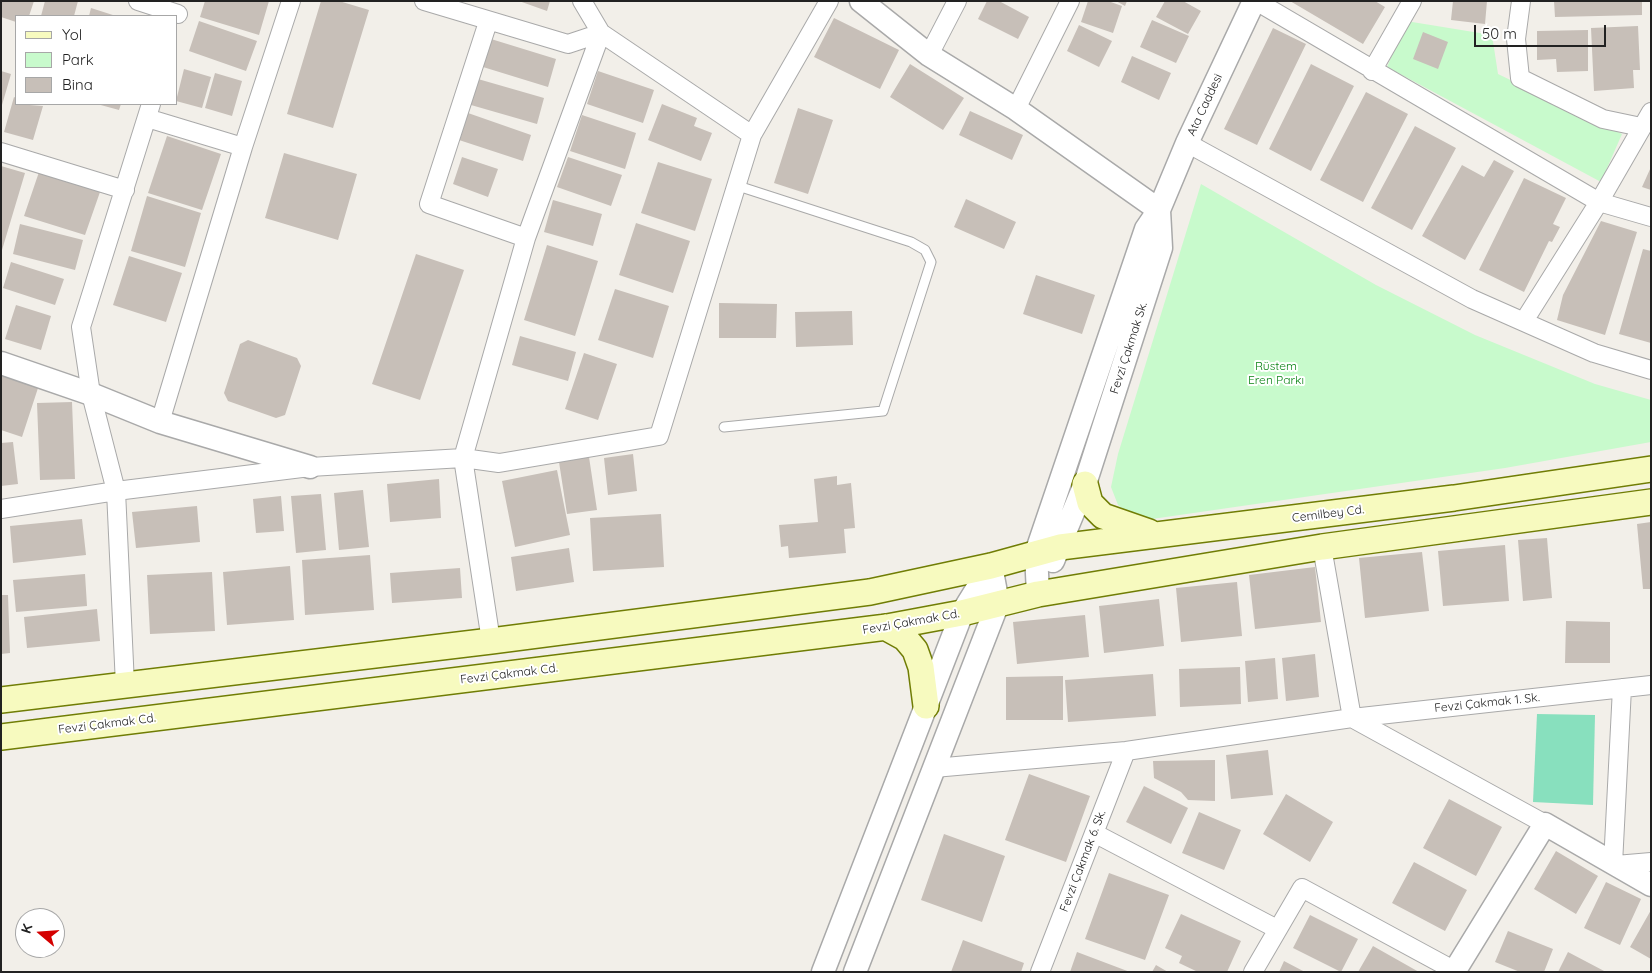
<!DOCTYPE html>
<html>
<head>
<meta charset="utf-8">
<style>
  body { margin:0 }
  #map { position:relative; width:1652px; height:973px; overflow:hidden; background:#f2efe9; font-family:Quicksand,sans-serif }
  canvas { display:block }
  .frame { position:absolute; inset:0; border:2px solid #222; pointer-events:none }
  .legend { position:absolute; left:15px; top:15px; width:162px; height:90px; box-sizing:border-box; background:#fff; border:1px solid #a7a7a7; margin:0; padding:6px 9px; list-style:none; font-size:15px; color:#222 }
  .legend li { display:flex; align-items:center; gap:10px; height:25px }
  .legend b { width:25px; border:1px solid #a7a7a7 }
  .north { position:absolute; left:15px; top:908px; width:50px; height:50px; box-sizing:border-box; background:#fff; border:1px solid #a7a7a7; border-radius:50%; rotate:288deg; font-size:14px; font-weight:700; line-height:20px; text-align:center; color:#222 }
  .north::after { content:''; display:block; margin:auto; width:18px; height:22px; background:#d40000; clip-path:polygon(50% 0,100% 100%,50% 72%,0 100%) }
  .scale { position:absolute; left:1474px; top:25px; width:132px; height:22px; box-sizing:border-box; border:2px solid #222; border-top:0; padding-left:6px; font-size:15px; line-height:18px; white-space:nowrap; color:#222; -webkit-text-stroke:4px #fff; paint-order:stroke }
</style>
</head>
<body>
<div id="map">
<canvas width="1652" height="973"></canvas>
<div class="frame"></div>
<ul class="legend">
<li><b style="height:6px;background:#f7fabf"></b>Yol</li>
<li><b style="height:14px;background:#c8facc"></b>Park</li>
<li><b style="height:14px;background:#c7bfb8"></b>Bina</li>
</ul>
<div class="north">K</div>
<div class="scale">50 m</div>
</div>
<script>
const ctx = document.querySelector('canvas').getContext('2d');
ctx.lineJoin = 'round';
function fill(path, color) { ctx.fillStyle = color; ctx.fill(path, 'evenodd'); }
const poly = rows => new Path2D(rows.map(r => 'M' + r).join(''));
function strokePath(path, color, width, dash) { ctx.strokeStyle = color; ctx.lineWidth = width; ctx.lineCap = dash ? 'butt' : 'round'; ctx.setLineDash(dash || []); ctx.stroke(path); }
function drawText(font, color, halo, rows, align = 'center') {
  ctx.font = font + ' Quicksand,sans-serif'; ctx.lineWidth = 4; ctx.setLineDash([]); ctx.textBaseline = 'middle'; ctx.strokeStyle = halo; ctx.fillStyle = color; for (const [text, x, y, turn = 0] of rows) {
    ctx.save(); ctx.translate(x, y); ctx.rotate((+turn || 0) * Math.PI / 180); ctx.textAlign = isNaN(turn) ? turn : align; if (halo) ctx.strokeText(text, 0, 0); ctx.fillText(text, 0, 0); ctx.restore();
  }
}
fill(poly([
  [1406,21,1492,35,1498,74,1622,134,1601,182,1387,67],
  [1201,184,1376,285,1475,335,1595,384,1651,400,1651,442,1505,468,1145,520,1127,512,1118,505,1111,487,1118,454]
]), '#c8facc');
fill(poly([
  [1537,714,1595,715,1593,805,1533,802]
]), '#88e0be');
fill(poly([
  [2,1,34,1,29,16,16,16,16,22,1,17],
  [45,1,78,1,74,16,41,16],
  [205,1,269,1,259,35,200,17],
  [321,1,339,1,369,10,333,128,287,114],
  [519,1,550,1,547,11],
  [987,1,999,1,1029,17,1018,39,978,19],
  [1088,1,1108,1,1122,6,1113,33,1081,22],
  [1116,1,1127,1,1125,6],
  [1165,1,1183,1,1201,11,1188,34,1156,17],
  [1290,1,1375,1,1385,7,1363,44],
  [1453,1,1487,1,1485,24,1451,20],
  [1554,1,1642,1,1642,15,1555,17],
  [91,8,116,16,89,16],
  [834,18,899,50,880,89,814,57],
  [1152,20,1189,36,1176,63,1140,47],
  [199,21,257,41,246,71,189,51],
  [1079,25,1112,41,1099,67,1067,51],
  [1638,26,1640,70,1633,70,1634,88,1594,91,1591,28],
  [1273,28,1306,44,1257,145,1224,129],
  [1588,30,1588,71,1557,72,1556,59,1537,60,1537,31],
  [1423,32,1448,42,1438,69,1413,59],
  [491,39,556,59,548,87,483,67],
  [1132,56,1171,73,1159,100,1121,82],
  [910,64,964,98,943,130,890,97],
  [1311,64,1354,86,1311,171,1269,149],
  [184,69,211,77,202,108,176,101],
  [1,71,11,74,2,105,1,105],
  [598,71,654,90,643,123,587,104],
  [215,73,242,81,232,116,205,108],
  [478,79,544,98,537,124,471,105],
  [1366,92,1408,114,1363,202,1320,180],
  [14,97,16,98,16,104,43,106,33,140,4,132],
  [97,104,121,104,119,110],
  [662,104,697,118,694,126,712,133,701,161,648,140],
  [798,108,833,120,808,194,774,183],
  [970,111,1023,135,1012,160,959,135],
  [468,113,531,135,523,161,459,140],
  [582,115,636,133,625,169,570,151],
  [1415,126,1456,148,1412,230,1371,208],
  [167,136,221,154,202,210,148,193],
  [284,153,357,174,338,240,265,218],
  [462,157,498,169,488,197,453,184],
  [568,157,622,175,611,206,557,187],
  [1494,160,1514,171,1465,260,1422,236,1462,165,1484,177],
  [658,162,712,179,695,231,641,213],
  [1,166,25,173,2,250,1,249],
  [1651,167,1651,190,1642,187],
  [39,172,100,192,85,235,24,216],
  [1524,178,1566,198,1553,224,1560,227,1552,242,1549,241,1524,292,1479,270],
  [147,196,201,213,185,267,131,251],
  [966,199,1016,222,1004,249,954,227],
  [553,200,602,214,593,246,544,232],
  [1601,221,1637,232,1605,335,1557,320,1563,295],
  [636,223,690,241,673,293,619,275],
  [20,224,83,240,75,270,13,254],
  [547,245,598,261,575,336,524,320],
  [1643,249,1651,251,1651,343,1619,334],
  [416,254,464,270,420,400,372,384],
  [129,256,182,273,166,322,113,305],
  [11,262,64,279,55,305,3,288],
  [1036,275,1095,295,1082,334,1023,314],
  [615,289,669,306,653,358,598,340],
  [719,303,777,304,776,338,719,338],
  [16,305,51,316,41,350,5,339],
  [852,311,853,345,796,347,795,312],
  [520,336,576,352,568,381,512,365],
  [248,340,297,358,301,366,285,415,276,418,228,401,224,393,240,344],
  [584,353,617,364,598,420,565,409],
  [1,376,38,388,22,437,1,430],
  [72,402,75,479,40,480,37,403],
  [13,442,18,484,1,486,1,443],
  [633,454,637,491,608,495,604,458],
  [589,457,597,510,567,514,559,462],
  [557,470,570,535,515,547,502,481],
  [837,476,837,485,851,483,855,528,844,529,846,553,789,558,788,546,781,547,779,525,818,522,814,479],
  [439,479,441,518,390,522,387,484],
  [363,490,369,547,339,550,334,493],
  [321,494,326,550,296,553,291,496],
  [281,496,284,531,256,533,253,499],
  [197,506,200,542,136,548,132,512],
  [661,514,664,567,593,571,590,518],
  [82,519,86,555,13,563,10,526],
  [1651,522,1651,589,1643,589,1637,524],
  [1547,538,1552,598,1523,601,1518,540],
  [1505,545,1509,601,1443,606,1438,551],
  [569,548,574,582,516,591,511,557],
  [1422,552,1429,611,1365,618,1359,558],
  [370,555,374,610,305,615,302,560],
  [290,566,294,620,227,625,223,572],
  [1315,567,1321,622,1255,629,1249,575],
  [460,568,462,598,392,603,390,573],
  [212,572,215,631,150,634,147,575],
  [85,574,87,606,16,612,13,580],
  [1237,582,1242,636,1181,642,1176,588],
  [1,595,8,595,10,653,1,654],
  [1159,599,1164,646,1104,653,1099,606],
  [97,609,100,641,27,648,24,617],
  [1085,615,1089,657,1017,664,1013,622],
  [1566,621,1610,622,1610,663,1565,663],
  [1315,654,1319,697,1286,701,1282,658],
  [1275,658,1278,699,1248,702,1245,661],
  [1240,667,1241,704,1180,707,1179,669],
  [1153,674,1156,716,1068,722,1065,680],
  [1063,676,1063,720,1006,720,1006,677],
  [1268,750,1273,795,1231,799,1226,755],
  [1215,760,1215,801,1188,800,1181,792,1154,778,1153,761],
  [1029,774,1090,796,1066,862,1005,840],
  [1144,786,1188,808,1171,844,1126,822],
  [1286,794,1333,822,1310,862,1263,834],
  [1449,799,1502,827,1476,876,1423,848],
  [1199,812,1241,830,1224,870,1182,853],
  [944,834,1005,856,982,922,921,900],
  [1556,851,1598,876,1576,914,1534,889],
  [1414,862,1467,890,1445,931,1392,903],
  [1109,873,1169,895,1145,960,1085,939],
  [1606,882,1641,899,1620,945,1584,928],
  [1651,910,1651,959,1630,947],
  [1181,914,1241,941,1227,972,1198,972,1179,963,1182,956,1165,948],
  [1310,915,1358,939,1341,972,1293,948],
  [1508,931,1553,949,1544,972,1520,972,1495,962],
  [963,940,1024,963,1021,972,951,972],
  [1373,946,1419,972,1358,972],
  [1077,952,1130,972,1070,972],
  [1568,952,1606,972,1558,972],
  [1284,961,1305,972,1279,972],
  [1156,965,1168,972,1152,972]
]), '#c7bfb8');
const service = poly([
  [724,427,883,411,931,262,925,250,911,242,738,186]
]);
const minor = poly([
  [138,1,178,14],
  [424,1,568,44,601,33],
  [582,1,601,33,752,135],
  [1256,1,1599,202,1651,217],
  [1521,1,1516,39,1520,78,1603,119,1641,127],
  [488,22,429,204,526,238],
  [929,55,957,1],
  [1372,71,1412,1],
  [1016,109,1070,1],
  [147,118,243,147],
  [1187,143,1472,299,1594,353,1651,370],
  [1,152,125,190],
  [1524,321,1599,202,1651,112],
  [160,422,243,147,291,1],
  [1,509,116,491,310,467,463,458,499,463,659,436,752,135,829,1],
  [1322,547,1352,718,1651,685],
  [491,641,463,458,526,238,601,33],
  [125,685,116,491,91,394,81,327,151,104],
  [934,768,1126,751,1352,718,1545,824],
  [1094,833,1277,929],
  [1613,864,1622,688],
  [1616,865,1651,862],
  [1040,972,1126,751],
  [1253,972,1302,888,1457,972]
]);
const tertiary = poly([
  [861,1,929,55,1016,109,1159,210],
  [1,363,91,394,160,422,310,467],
  [1053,561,1085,484,1161,248,1159,210],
  [1038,594,1036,553,1146,229,1159,210,1187,143,1254,1],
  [823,972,962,613,991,566],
  [855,972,998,603,991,566],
  [1454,972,1545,824,1651,885]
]);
const secondary = poly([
  [1085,484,1090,503,1103,516,1149,532],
  [885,627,905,638,915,650,921,667,926,706],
  [1,700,491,641,870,592,991,566,1060,547,1454,498,1651,469],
  [1,737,887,627,962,613,1038,594,1322,547,1651,502]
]);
strokePath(service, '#a9a9a9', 11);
strokePath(minor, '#a9a9a9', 20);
strokePath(tertiary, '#a9a9a9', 25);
strokePath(secondary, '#707d05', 28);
strokePath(service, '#fff', 9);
strokePath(minor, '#fff', 18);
strokePath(tertiary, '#fff', 22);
strokePath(secondary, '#f7fabf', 25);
drawText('12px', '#222', '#fff', [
  ["Ata Caddesi",1205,105,-65],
  ["Fevzi Çakmak Sk.",1129,348,-72],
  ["Cemilbey Cd.",1328,514,-7],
  ["Fevzi Çakmak Cd.",911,622,-10],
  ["Fevzi Çakmak Cd.",509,674,-7],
  ["Fevzi Çakmak 1. Sk.",1487,703,-6],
  ["Fevzi Çakmak Cd.",107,724,-7],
  ["Fevzi Çakmak 6. Sk.",1083,861,-69]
]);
drawText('12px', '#0c8416', '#fff', [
  ["Rüstem",1276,366],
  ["Eren Parkı",1276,380]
]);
</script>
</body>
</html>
